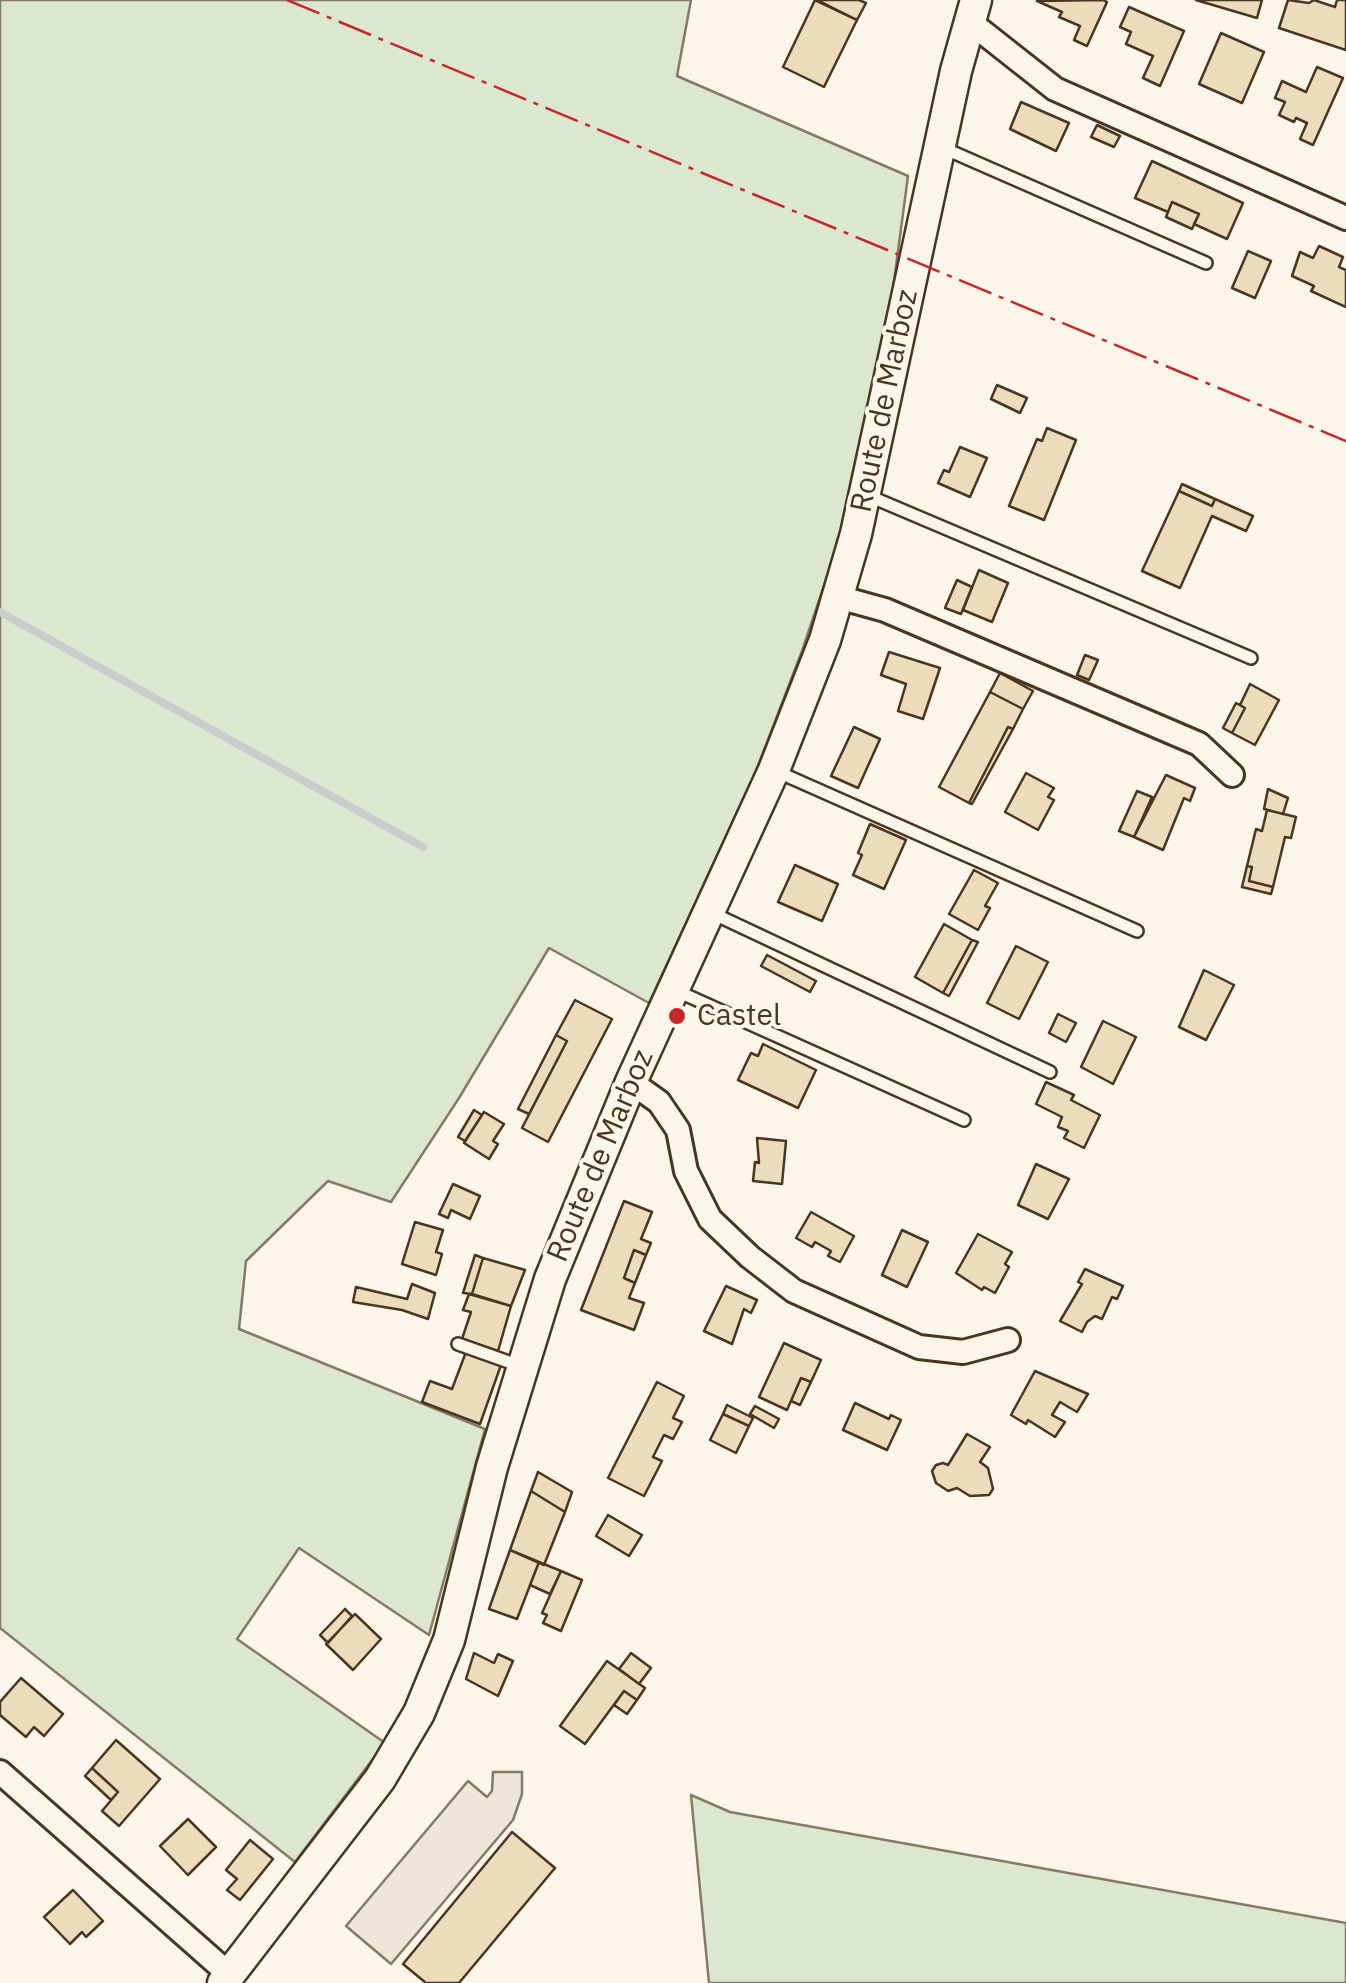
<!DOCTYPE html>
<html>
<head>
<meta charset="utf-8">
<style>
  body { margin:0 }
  canvas { display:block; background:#fbf6e9 }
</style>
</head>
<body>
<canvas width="1346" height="1983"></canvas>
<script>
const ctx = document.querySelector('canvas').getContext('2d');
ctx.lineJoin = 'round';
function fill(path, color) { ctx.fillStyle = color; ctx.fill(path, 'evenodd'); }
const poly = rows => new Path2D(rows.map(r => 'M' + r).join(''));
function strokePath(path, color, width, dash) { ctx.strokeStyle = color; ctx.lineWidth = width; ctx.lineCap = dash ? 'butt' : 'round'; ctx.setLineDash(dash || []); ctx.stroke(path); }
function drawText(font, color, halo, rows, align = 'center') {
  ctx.font = font + ' "IBM Plex Sans",sans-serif'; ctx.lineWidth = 8; ctx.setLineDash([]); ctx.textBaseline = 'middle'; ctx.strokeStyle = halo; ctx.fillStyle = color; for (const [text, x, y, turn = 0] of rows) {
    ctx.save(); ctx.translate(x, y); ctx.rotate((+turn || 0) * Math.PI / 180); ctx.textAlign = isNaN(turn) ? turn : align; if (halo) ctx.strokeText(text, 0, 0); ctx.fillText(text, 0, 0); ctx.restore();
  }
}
const green = poly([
  [0,0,691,0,677,76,908,176,891,304,837,547,802,651,756,771,649,1003,549,948,459,1098,391,1202,328,1181,246,1261,239,1329,485,1429,429,1635,299,1548,237,1639,385,1743,295,1862,0,1628,0,0],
  [691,1795,730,1812,1346,1923,1346,1983,709,1983,691,1795]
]);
fill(green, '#dce7d0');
strokePath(green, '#887966', 2.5);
const parking = poly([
  [493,1772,522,1772,522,1794,513,1820,391,1964,346,1926,468,1781,487,1797,492,1791,493,1772]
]);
fill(parking, '#ede7d9');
strokePath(parking, '#887966', 2.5);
strokePath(poly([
  [0,612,423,847]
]), '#c9cecd', 8);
const building = poly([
  [815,0,857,20,824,87,783,67,815,0],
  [817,0,859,0,866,3,857,20,817,0],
  [1103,0,1107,2,1087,46,1074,40,1080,26,1059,17,1062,12,1037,1,1103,0],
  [1196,0,1262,0,1257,18,1196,0],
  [1288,0,1309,3,1314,0,1335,7,1337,0,1346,0,1346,50,1279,28,1288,0],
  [1129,7,1184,31,1160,86,1143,78,1153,56,1126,44,1131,32,1120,27,1129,7],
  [1221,33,1264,52,1242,103,1199,84,1221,33],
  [1317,67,1343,78,1313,145,1300,139,1307,123,1296,118,1294,122,1279,115,1285,102,1275,98,1282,81,1306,92,1317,67],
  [1021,102,1069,123,1056,151,1010,129,1021,102],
  [1097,125,1120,136,1114,147,1091,137,1097,125],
  [1152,161,1243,203,1227,239,1194,224,1199,214,1172,202,1168,212,1135,198,1152,161],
  [1172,202,1199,214,1192,229,1166,217,1172,202],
  [1319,246,1343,257,1339,267,1346,270,1346,307,1311,291,1314,286,1292,276,1300,252,1313,258,1319,246],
  [1248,251,1271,261,1255,298,1232,288,1248,251],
  [997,385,1027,398,1020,413,991,399,997,385],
  [1047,428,1076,440,1044,520,1009,506,1037,439,1042,441,1047,428],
  [960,447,987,458,970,497,938,483,944,470,949,472,960,447],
  [1182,484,1215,499,1212,506,1179,491,1182,484],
  [1179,491,1212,506,1215,499,1253,516,1246,531,1212,516,1180,588,1142,571,1179,491],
  [979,570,1008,583,992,622,963,610,979,570],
  [957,580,972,587,961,614,945,608,957,580],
  [889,652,940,668,923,719,898,711,906,684,881,675,889,652],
  [1085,655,1098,660,1089,680,1077,675,1085,655],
  [1000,673,1033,691,1023,709,990,692,1000,673],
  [1250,684,1279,700,1255,745,1232,733,1245,708,1240,705,1250,684],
  [990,692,1023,709,1013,729,1008,727,969,803,939,787,990,692],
  [1236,703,1245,708,1232,733,1223,728,1236,703],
  [854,727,880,739,858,788,831,776,854,727],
  [1008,727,1013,729,972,804,969,803,1008,727],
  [1026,773,1054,788,1048,797,1054,800,1038,830,1005,812,1026,773],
  [1166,775,1195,788,1190,801,1184,798,1163,850,1134,837,1166,775],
  [1268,789,1288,798,1283,814,1264,809,1268,789],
  [1137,791,1152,797,1134,837,1119,831,1137,791],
  [1267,810,1296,817,1291,838,1285,837,1273,887,1249,881,1252,867,1247,866,1256,829,1262,831,1267,810],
  [870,824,906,840,884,889,853,875,862,855,858,853,870,824],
  [795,865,838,884,822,921,778,902,795,865],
  [1247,866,1252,867,1249,881,1273,887,1271,894,1242,887,1247,866],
  [974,870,998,883,985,906,990,908,978,930,949,914,974,870],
  [944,924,972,940,943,993,915,977,944,924],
  [972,940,978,942,949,996,943,993,972,940],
  [1016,946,1048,962,1019,1019,987,1003,1016,946],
  [767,955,816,981,810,992,761,966,767,955],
  [1204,970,1234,985,1206,1040,1179,1027,1204,970],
  [575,1000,612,1019,548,1142,522,1128,567,1041,556,1035,575,1000],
  [1058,1014,1076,1023,1066,1042,1049,1033,1058,1014],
  [1103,1021,1136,1037,1113,1084,1081,1067,1103,1021],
  [556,1035,567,1041,529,1114,518,1109,556,1035],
  [763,1044,816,1070,798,1108,738,1080,751,1053,758,1056,763,1044],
  [1046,1082,1074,1095,1071,1100,1100,1115,1084,1148,1064,1138,1068,1131,1058,1127,1062,1117,1036,1104,1046,1082],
  [474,1110,482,1115,465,1141,458,1137,474,1110],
  [484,1112,504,1124,493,1141,498,1144,489,1159,464,1143,484,1112],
  [757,1138,786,1141,782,1184,753,1181,755,1162,759,1163,757,1138],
  [1036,1164,1069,1179,1048,1219,1018,1205,1036,1164],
  [453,1184,480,1196,470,1219,451,1210,448,1218,439,1214,453,1184],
  [624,1201,652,1212,641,1239,651,1243,646,1255,634,1250,624,1278,635,1283,629,1298,644,1303,634,1330,581,1310,624,1201],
  [811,1212,854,1236,840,1262,828,1256,831,1251,815,1242,812,1247,796,1238,811,1212],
  [415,1222,443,1230,436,1252,442,1254,436,1275,402,1264,415,1222],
  [902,1230,928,1242,907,1287,882,1275,902,1230],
  [978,1234,1012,1252,1005,1264,1009,1267,995,1293,984,1287,982,1290,956,1273,978,1234],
  [634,1250,646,1255,635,1283,624,1278,634,1250],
  [475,1255,483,1258,472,1294,463,1293,475,1255],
  [483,1258,525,1270,511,1306,472,1294,483,1258],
  [1085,1269,1123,1286,1117,1299,1112,1297,1102,1319,1095,1316,1087,1322,1082,1332,1060,1321,1082,1284,1078,1282,1085,1269],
  [412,1284,435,1293,428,1319,402,1310,353,1302,356,1287,407,1299,412,1284],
  [726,1286,757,1300,751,1313,744,1309,732,1344,704,1331,726,1286],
  [469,1294,511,1306,498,1351,462,1339,471,1312,463,1310,469,1294],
  [784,1343,821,1360,811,1382,801,1378,787,1410,759,1397,784,1343],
  [466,1352,501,1365,480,1424,422,1402,430,1381,452,1389,466,1352],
  [1035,1371,1088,1394,1077,1412,1060,1402,1052,1415,1065,1422,1055,1437,1028,1420,1026,1424,1011,1415,1035,1371],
  [801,1378,811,1382,800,1405,791,1401,801,1378],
  [657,1382,684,1396,673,1418,682,1422,673,1439,664,1435,653,1457,662,1461,644,1496,608,1478,657,1382],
  [855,1403,889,1419,891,1415,901,1420,887,1450,843,1430,855,1403],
  [727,1405,753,1418,749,1426,723,1414,727,1405],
  [755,1406,779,1419,774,1428,750,1414,755,1406],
  [723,1414,749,1426,736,1453,710,1440,723,1414],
  [967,1434,990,1447,980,1462,988,1468,993,1489,989,1495,970,1496,957,1488,948,1491,936,1483,932,1471,936,1465,943,1463,948,1465,967,1434],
  [538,1472,572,1492,565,1512,531,1491,538,1472],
  [531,1491,565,1512,544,1565,510,1550,531,1491],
  [608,1515,642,1535,629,1556,596,1536,608,1515],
  [510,1550,539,1562,517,1619,489,1609,510,1550],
  [539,1562,561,1571,550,1594,530,1585,539,1562],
  [561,1571,582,1580,561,1631,543,1623,547,1615,542,1613,561,1571],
  [345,1609,352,1616,328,1643,320,1635,345,1609],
  [355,1614,381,1639,353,1670,326,1644,355,1614],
  [474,1653,494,1663,498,1654,513,1661,498,1696,466,1679,474,1653],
  [631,1653,651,1668,639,1684,619,1669,631,1653],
  [607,1661,645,1688,637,1700,624,1691,585,1744,560,1726,607,1661],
  [21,1678,63,1714,44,1736,34,1727,26,1737,0,1715,0,1702,21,1678],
  [624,1691,637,1700,627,1714,614,1705,624,1691],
  [116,1740,160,1779,119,1826,102,1811,118,1792,92,1768,116,1740],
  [92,1768,118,1792,111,1800,85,1776,92,1768],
  [188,1819,216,1847,188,1875,160,1846,188,1819],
  [512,1832,555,1868,459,1983,426,1983,403,1964,512,1832],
  [250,1840,273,1859,240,1900,227,1890,237,1879,226,1870,250,1840],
  [73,1890,103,1921,86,1937,82,1932,70,1944,44,1917,73,1890]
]);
fill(building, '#ecdcbc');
strokePath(building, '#4a3520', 2.5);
const lane = poly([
  [941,147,1206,263],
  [869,496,1251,658],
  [778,772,1137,931],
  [712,913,1050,1072],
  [677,991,964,1120],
  [458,1344,520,1366]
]);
const street = poly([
  [970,22,1055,89,1346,218],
  [838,597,885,610,1199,744,1232,775],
  [631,1082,659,1102,678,1130,686,1171,710,1219,750,1257,794,1291,919,1347,963,1352,1008,1340],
  [0,1772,230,1975]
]);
const secondary = poly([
  [223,1983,380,1779,419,1713,449,1640,492,1467,550,1279,631,1082,774,770,825,640,856,534,956,71,976,0]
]);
strokePath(lane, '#4a3520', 16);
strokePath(street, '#4a3520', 28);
strokePath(secondary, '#4a3520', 35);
strokePath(lane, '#fbf6e9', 11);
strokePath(street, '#fbf6e9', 22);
strokePath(secondary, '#fbf6e9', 30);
strokePath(poly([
  [287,0,1346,441]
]), '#c62828', 2.5, [35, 8, 5, 8]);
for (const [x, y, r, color] of [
  [677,1016,10,"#c62828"]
]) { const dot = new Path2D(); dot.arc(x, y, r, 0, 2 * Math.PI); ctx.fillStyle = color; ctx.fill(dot); strokePath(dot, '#fbf6e9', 4); }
drawText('30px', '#4a3520', '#fbf6e9', [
  ["Route de Marboz",885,401,-78],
  ["Route de Marboz",601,1156,-67]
]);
drawText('30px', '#4a3520', '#fbf6e9', [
  ["Castel",697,1016]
], 'left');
</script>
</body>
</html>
